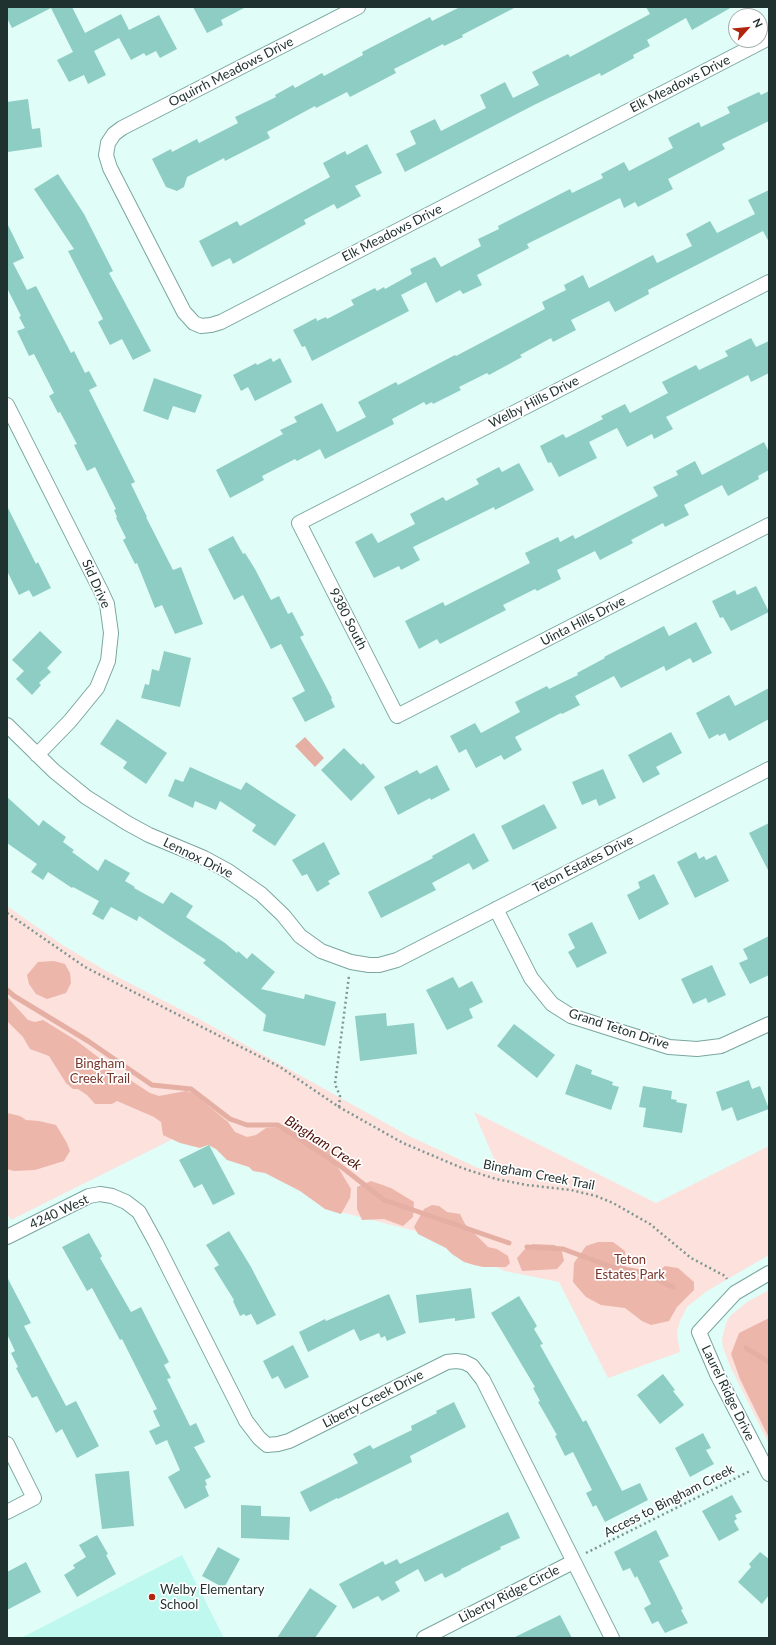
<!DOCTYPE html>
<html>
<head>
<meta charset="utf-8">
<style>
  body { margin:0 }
  #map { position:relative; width:776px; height:1645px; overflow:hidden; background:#e1fdf8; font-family:Lato,sans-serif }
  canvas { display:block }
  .frame { position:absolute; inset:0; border:8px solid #20322f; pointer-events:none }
  .north { position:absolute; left:728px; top:8px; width:40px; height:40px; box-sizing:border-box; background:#fff; border:1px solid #a6adac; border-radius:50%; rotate:63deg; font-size:11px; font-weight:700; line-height:16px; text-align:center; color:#20322f }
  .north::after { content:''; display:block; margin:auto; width:14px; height:18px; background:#b1240e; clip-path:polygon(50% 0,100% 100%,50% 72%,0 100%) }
</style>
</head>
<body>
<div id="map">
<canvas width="776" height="1645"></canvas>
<div class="frame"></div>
<div class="north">N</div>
</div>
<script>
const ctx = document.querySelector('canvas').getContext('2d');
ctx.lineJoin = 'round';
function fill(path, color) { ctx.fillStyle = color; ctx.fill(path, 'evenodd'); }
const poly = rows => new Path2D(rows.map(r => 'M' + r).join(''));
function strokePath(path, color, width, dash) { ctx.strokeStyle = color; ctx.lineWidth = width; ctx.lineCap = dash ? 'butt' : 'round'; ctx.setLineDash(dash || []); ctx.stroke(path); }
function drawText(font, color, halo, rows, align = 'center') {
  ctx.font = font + ' Lato,sans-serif'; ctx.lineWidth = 3.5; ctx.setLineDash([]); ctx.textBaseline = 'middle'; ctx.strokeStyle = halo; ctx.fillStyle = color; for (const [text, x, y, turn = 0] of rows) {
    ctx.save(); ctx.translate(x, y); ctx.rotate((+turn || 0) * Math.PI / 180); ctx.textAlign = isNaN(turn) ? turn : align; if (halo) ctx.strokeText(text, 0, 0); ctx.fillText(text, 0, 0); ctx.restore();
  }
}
fill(poly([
  [182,1555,224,1638,21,1638]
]), '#bff8ee');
fill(poly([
  [7,906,61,944,106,971,199,1019,407,1135,478,1168,501,1175,474,1112,656,1203,769,1146,769,1255,707,1291,687,1307,680,1321,677,1331,678,1341,680,1352,608,1378,559,1282,505,1271,415,1231,341,1212,197,1127,11,1220,7,1213],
  [769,1290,769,1444,730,1366,723,1347,722,1339,726,1323,730,1316,747,1302]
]), '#fce1dc');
fill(poly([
  [54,961,65,964,70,973,71,983,66,993,47,999,36,994,29,984,27,975,38,962],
  [7,997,28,1020,35,1022,43,1020,77,1041,103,1061,111,1069,113,1077,118,1079,127,1078,150,1093,159,1096,186,1091,193,1093,228,1122,235,1132,247,1137,256,1135,266,1128,292,1126,306,1136,316,1136,329,1144,333,1159,351,1189,350,1198,341,1214,325,1209,300,1191,265,1173,253,1171,249,1167,227,1160,216,1149,208,1145,200,1148,180,1143,163,1135,161,1122,154,1117,117,1101,112,1104,95,1104,87,1095,78,1089,73,1089,66,1083,49,1056,30,1049,23,1037,7,1021],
  [7,1113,20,1116,26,1120,39,1121,56,1125,67,1143,70,1151,64,1161,35,1170,14,1171,7,1169],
  [371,1181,391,1188,414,1202,413,1217,403,1226,384,1219,362,1220,357,1209,357,1187],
  [432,1205,439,1206,447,1212,460,1214,465,1224,488,1247,497,1249,508,1256,510,1263,506,1267,483,1267,474,1265,464,1262,452,1254,446,1248,418,1234,414,1227,424,1209],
  [598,1242,613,1242,625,1251,626,1273,638,1276,655,1274,665,1266,678,1268,694,1282,694,1290,677,1307,669,1321,651,1325,642,1321,625,1308,601,1305,586,1297,573,1282,574,1263,586,1246],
  [533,1244,555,1245,562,1252,564,1261,557,1269,522,1271,517,1258,524,1250],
  [769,1318,769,1438,740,1379,731,1354,739,1333]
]), '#edb6ab');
fill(poly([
  [305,737,324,758,315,767,295,746]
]), '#e5afa4');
strokePath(poly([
  [7,990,14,996,88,1041,152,1085,191,1089,230,1119,247,1125,278,1125,339,1165,384,1200,509,1243],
  [527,1247,563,1249,612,1267,640,1272,673,1287],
  [746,1348,769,1362]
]), '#e5afa4', 5);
fill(poly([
  [7,7,72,7,85,33,121,14,129,30,159,15,177,49,160,58,156,51,146,56,144,53,131,60,119,38,94,51,106,75,88,84,84,75,69,82,57,60,73,52,51,8,12,28,7,18],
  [193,7,246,7,221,20,223,25,207,33],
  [460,7,516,7,462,35,463,37,444,46,443,44,394,69,396,73,350,97,347,92,316,108,315,106,267,132,270,138,225,161,224,158,187,177,184,187,177,191,166,187,152,159,171,149,172,152,197,139,199,143,238,123,235,117,276,97,275,95,293,85,295,88,322,73,324,76,363,55,362,52,430,17,432,21],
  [646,7,732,7,692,30,686,18,647,40,650,46,633,55,634,58,601,76,600,73,534,105,405,172,396,154,416,144,410,131,435,119,441,131,486,108,480,95,505,82,513,98,539,85,532,72,568,54,570,57,650,14],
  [769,91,769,121,722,144,725,149,668,179,673,189,638,207,635,202,624,208,620,198,527,244,529,248,477,275,482,285,463,294,460,290,436,303,426,282,401,295,409,311,312,361,305,346,302,347,293,330,316,318,317,321,326,317,327,319,354,305,351,300,375,288,377,291,384,287,385,289,412,274,410,269,435,257,441,267,481,246,478,239,499,229,498,226,570,189,572,193,603,178,601,174,624,162,629,171,673,148,668,138,699,122,701,127,730,113,727,107,759,92,761,95],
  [28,99,32,129,40,128,42,147,8,152,7,102],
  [367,144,382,173,355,186,361,196,337,209,334,204,304,220,306,224,233,264,230,258,212,267,199,241,237,221,240,226,330,177,323,163,345,151,347,155],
  [58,174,84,214,113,271,109,273,151,351,133,360,122,339,110,345,98,322,103,319,68,251,74,249,34,189],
  [769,190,769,242,763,231,648,290,649,294,615,312,609,301,571,320,576,330,553,342,551,338,520,355,522,357,489,375,487,373,459,387,461,390,433,404,432,402,426,405,424,402,392,419,394,424,325,459,320,449,297,461,295,459,262,476,264,480,230,498,216,470,283,434,280,430,297,422,294,417,322,403,337,432,366,417,358,402,396,382,398,385,455,355,456,356,545,309,542,302,566,290,564,285,583,275,589,288,653,255,657,263,692,246,686,234,710,221,717,233,755,214,748,200],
  [7,223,24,258,13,263,27,290,36,286,71,353,74,351,85,373,89,371,97,386,89,390,135,482,131,484,147,517,146,517,173,570,181,567,203,624,175,634,162,605,155,608,137,563,135,564,123,540,126,538,116,518,117,517,114,510,116,509,95,467,87,471,74,445,77,444,60,412,58,413,49,396,54,393,34,354,29,356,17,331,25,328,19,317,21,316,7,288],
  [751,338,756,347,769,341,769,373,751,382,748,375,666,417,673,429,654,439,652,434,627,447,617,428,589,442,597,458,559,477,551,462,548,463,540,446,563,434,566,438,603,419,601,416,625,404,630,413,668,393,662,382,696,365,699,370,728,356,725,351],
  [271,358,273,362,280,358,292,382,255,401,248,387,241,391,233,375,256,363,257,365],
  [154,378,202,395,195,413,173,406,168,420,143,411],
  [764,442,769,452,769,470,758,476,759,479,728,496,722,485,684,505,689,515,665,527,663,523,631,540,633,543,600,560,595,551,557,570,561,579,537,591,535,589,503,605,506,610,440,644,437,639,419,649,405,621,443,602,445,606,530,563,525,553,558,537,560,542,573,535,575,539,658,496,653,487,678,475,676,471,695,461,702,475],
  [519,463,534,490,495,510,494,507,413,547,420,560,401,570,399,566,374,578,355,542,372,533,378,543,415,524,410,514,443,497,446,501,479,484,476,479,499,467,502,472],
  [7,506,36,564,38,562,51,588,33,597,29,590,19,595,7,571],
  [233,536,243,554,245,553,255,569,271,600,279,596,288,614,292,612,304,635,300,637,332,698,331,699,335,707,305,722,292,698,305,691,281,644,271,649,243,595,234,600,208,549],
  [756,586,769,612,731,631,723,617,720,618,712,601,735,590,737,595],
  [696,622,712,653,693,663,690,658,666,671,664,666,621,688,614,676,575,696,580,705,562,714,561,713,515,737,522,750,504,760,501,755,476,768,466,749,459,753,450,736,475,723,481,733,520,712,515,702,547,686,549,689,578,675,577,673,605,658,604,657,664,626,669,636],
  [40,631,62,652,47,668,51,672,39,683,41,685,32,695,16,679,24,671,12,660],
  [164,651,191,658,180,707,141,698,145,684,149,685,152,669,159,671],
  [769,688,769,719,729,741,725,733,719,736,718,734,709,739,696,713,729,695,735,706],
  [117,719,167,753,146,784,123,768,127,762,100,744],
  [671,732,682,753,656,767,660,774,643,783,628,755],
  [344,748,361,765,363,763,375,777,351,801,321,770],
  [437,765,450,790,431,800,430,798,398,815,384,787,417,770,420,774],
  [190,767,241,790,246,782,296,815,275,846,252,831,256,825,220,801,216,810,195,801,193,808,168,796,175,779,183,782],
  [603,769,616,798,599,806,596,799,582,805,572,782],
  [7,797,39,826,43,820,66,837,63,842,74,850,72,852,98,871,105,859,130,873,125,881,135,887,134,888,163,904,171,892,193,906,186,917,225,943,237,953,238,951,247,959,252,953,275,972,261,989,304,999,305,994,336,1002,325,1046,263,1031,266,1015,203,963,206,960,139,916,137,921,111,907,103,920,92,914,99,901,73,887,72,888,48,872,43,880,31,872,37,864,7,843],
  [544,804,557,828,513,850,501,826],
  [769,823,769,872,749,833],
  [474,833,489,861,473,870,469,863,432,883,436,890,381,918,368,892,433,858,432,856],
  [324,842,340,874,328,881,330,884,317,892,307,874,302,876,292,860],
  [696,852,699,859,704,856,706,860,716,855,729,881,695,898,677,862],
  [654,874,669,904,639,920,627,895,640,888,638,882],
  [592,922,607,953,577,968,568,952,575,948,568,934],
  [769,936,769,975,750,984,739,963,748,959,743,949],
  [712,965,726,995,708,1003,706,998,693,1004,681,979],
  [453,977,459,988,472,981,483,1002,469,1009,473,1018,447,1030,426,990],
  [386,1013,387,1026,414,1023,417,1054,360,1061,355,1016],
  [514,1024,555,1055,537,1078,497,1046],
  [576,1064,592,1070,591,1074,613,1082,612,1085,619,1087,611,1110,565,1094],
  [749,1080,752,1089,760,1086,769,1109,737,1121,732,1107,722,1111,716,1092],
  [643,1086,672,1091,671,1099,677,1100,676,1102,687,1104,682,1133,643,1127,646,1108,639,1107],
  [209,1145,235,1194,213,1205,202,1184,194,1188,179,1160],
  [229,1231,251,1267,276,1315,257,1325,251,1314,246,1316,244,1314,240,1316,233,1301,234,1300,214,1268,219,1265,206,1245],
  [89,1233,102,1256,100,1258,131,1312,141,1307,169,1362,164,1365,171,1378,167,1379,190,1426,196,1423,205,1442,194,1447,211,1477,205,1480,207,1485,205,1486,209,1496,185,1509,168,1477,180,1470,167,1440,156,1445,149,1431,160,1426,153,1411,157,1409,122,1339,120,1340,92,1288,87,1291,62,1247],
  [7,1277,31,1323,24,1326,66,1406,76,1401,99,1446,77,1458,62,1429,56,1433,37,1396,32,1398,16,1368,18,1367,11,1353,15,1351,7,1334],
  [471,1288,475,1318,455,1321,455,1318,419,1323,416,1295],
  [389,1294,406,1333,387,1341,385,1336,381,1338,379,1333,360,1341,354,1329,308,1352,299,1332,325,1319,326,1321],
  [519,1296,537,1326,534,1329,543,1344,540,1345,583,1422,586,1420,622,1491,640,1483,648,1500,605,1522,596,1505,593,1507,586,1493,592,1490,573,1452,565,1456,555,1436,557,1435,538,1402,540,1401,533,1388,535,1387,491,1313],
  [293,1345,309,1377,285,1389,278,1376,272,1379,263,1361],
  [663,1374,675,1390,673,1391,684,1405,660,1424,637,1395],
  [454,1402,466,1427,410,1456,412,1462,338,1499,337,1498,310,1512,300,1492,358,1463,353,1454,370,1445,373,1449,412,1430,411,1426,437,1413,436,1411],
  [703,1433,711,1448,706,1450,714,1464,690,1477,675,1448],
  [129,1471,134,1526,102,1529,95,1474],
  [732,1495,742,1512,735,1515,737,1519,734,1521,739,1530,719,1541,702,1511],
  [241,1505,261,1506,261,1516,290,1517,289,1540,241,1538],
  [508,1512,520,1538,500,1547,501,1549,461,1569,461,1570,445,1578,442,1573,425,1582,418,1569,395,1582,400,1591,382,1601,378,1596,353,1609,339,1584,383,1561,385,1565,397,1559,400,1564],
  [656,1530,669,1556,659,1561,683,1609,681,1610,688,1623,665,1633,658,1621,652,1624,644,1608,651,1604,637,1576,635,1578,630,1568,623,1571,614,1552],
  [97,1535,108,1554,106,1555,116,1574,77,1597,64,1575,75,1568,73,1565,86,1557,79,1545],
  [218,1547,240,1559,224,1588,202,1576],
  [760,1552,769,1559,769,1595,762,1604,738,1582,751,1567,749,1564],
  [26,1562,41,1592,7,1610,7,1572],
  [310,1588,337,1606,315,1638,277,1638],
  [560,1615,572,1638,513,1638]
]), '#8ecdc3');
const minor = poly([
  [358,7,122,128,114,134,108,143,106,155,110,168,184,312,194,323,201,326,211,325,221,322,769,38],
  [769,282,299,523,397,716,769,525],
  [7,405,101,591,107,604,111,633,108,661,97,688,70,721,37,755],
  [7,725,54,771,86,797,127,823,149,835,204,858,228,871,261,894,283,915,300,936,321,951,351,962,369,965,379,965,397,960,769,769],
  [496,909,531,978,552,1004,571,1016,669,1047,697,1049,721,1046,769,1024],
  [7,1237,89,1196,100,1194,112,1196,126,1202,139,1212,156,1243,246,1421,259,1438,267,1445,278,1444,289,1441,447,1362,456,1361,464,1362,472,1366,483,1380,612,1638],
  [769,1273,735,1293,699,1332,717,1374,769,1474],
  [7,1444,34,1498,7,1512],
  [424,1638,573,1562]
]);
strokePath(minor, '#79a69f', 16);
strokePath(poly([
  [7,913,85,967,280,1067,339,1107,403,1143,462,1168,496,1179,527,1185,571,1190,596,1196,613,1203,650,1224,691,1258,725,1276,727,1279],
  [339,1107,340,1096,335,1084,349,976],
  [586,1553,750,1471]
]), '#7f9692', 2.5, [2, 3]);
strokePath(minor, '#fff', 14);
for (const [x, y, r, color] of [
  [152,1597,4,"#b1240e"]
]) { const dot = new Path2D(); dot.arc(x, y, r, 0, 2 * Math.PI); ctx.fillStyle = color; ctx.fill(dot); strokePath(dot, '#fff', 1.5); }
drawText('13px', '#20322f', '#fff', [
  ["Oquirrh Meadows Drive",231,72,-27],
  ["Elk Meadows Drive",680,84,-27],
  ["Elk Meadows Drive",392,233,-27],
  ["Welby Hills Drive",534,402,-27],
  ["Sid Drive",96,584,66],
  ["9380 South",348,619,63],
  ["Uinta Hills Drive",583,621,-27],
  ["Lennox Drive",198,858,26],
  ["Teton Estates Drive",583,864,-27],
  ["Grand Teton Drive",619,1029,18],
  ["Bingham Creek Trail",539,1175,11],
  ["4240 West",59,1212,-25],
  ["Laurel Ridge Drive",728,1393,64],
  ["Liberty Creek Drive",373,1399,-27],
  ["Access to Bingham Creek",669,1501,-27],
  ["Liberty Ridge Circle",509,1594,-27]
]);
drawText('13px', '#783529', '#fff', [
  ["Bingham",100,1064],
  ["Creek Trail",100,1079],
  ["Teton",630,1260],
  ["Estates Park",630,1275]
]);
drawText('13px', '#20322f', '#fff', [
  ["Welby Elementary",160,1590],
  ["School",160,1605]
], 'left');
drawText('italic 14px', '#4f0f06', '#fff', [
  ["Bingham Creek",323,1143,33]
]);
</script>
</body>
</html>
